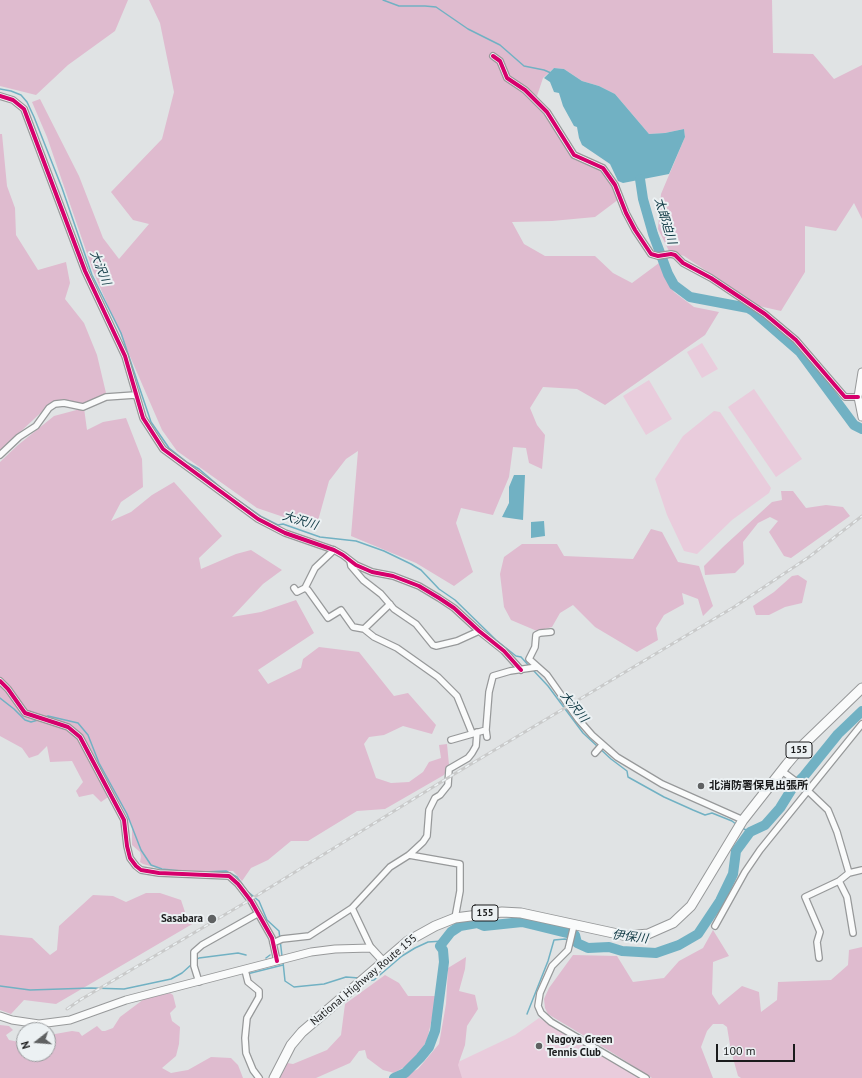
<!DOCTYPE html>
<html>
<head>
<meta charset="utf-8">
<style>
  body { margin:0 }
  #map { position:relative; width:862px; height:1078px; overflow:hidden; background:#e0e3e4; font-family:"PT Sans",sans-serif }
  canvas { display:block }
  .north { position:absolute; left:16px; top:1022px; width:40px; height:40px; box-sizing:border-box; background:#ecf1f3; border:1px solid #989b9d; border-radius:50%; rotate:253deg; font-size:11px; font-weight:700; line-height:16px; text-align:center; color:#1a1b1c }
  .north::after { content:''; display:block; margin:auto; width:14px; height:18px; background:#5f6162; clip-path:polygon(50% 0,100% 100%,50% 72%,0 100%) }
  .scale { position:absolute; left:716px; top:1044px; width:79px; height:18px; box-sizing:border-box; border:2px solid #1a1b1c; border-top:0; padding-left:5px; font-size:12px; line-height:14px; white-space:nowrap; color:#1a1b1c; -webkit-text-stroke:3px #ecf1f3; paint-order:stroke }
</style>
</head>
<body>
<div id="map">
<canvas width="862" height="1078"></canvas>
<div class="north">N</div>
<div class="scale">100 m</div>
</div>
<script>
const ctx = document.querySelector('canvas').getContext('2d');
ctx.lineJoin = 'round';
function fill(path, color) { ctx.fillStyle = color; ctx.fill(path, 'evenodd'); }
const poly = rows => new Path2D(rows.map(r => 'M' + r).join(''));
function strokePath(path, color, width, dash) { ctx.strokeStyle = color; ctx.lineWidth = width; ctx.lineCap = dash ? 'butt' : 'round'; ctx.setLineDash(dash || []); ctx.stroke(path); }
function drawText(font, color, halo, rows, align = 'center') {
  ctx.font = font + ' "PT Sans","Noto Sans JP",sans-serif'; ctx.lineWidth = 4; ctx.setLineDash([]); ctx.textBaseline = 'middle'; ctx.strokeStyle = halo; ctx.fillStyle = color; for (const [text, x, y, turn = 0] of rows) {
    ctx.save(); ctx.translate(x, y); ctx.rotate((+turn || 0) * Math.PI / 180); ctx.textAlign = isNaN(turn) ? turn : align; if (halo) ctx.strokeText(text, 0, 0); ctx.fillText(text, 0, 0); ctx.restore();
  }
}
fill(poly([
  [702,343,718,369,702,378,687,352],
  [649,380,672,419,646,435,623,396],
  [754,389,802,459,776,477,728,407],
  [714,411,720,412,771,488,769,493,732,520,697,554,684,551,667,515,655,479,683,436],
  [539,1018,560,1030,641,1078,461,1078,454,1064,515,1035]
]), '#e9ccdc');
fill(poly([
  [0,0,128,0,115,31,68,65,36,95,0,86],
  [149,0,772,0,773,53,813,54,834,79,862,65,862,219,854,203,836,231,805,226,805,272,781,311,759,306,684,256,669,251,658,229,661,194,685,137,684,129,665,133,649,134,615,94,599,86,582,81,564,69,554,68,543,78,535,102,546,112,573,157,592,164,605,175,619,199,595,217,552,221,512,222,524,244,545,256,595,256,613,273,632,283,659,263,674,292,694,307,719,312,705,335,605,405,577,389,543,387,530,408,537,425,545,435,542,469,529,463,526,448,513,447,509,477,493,515,461,508,456,523,473,572,454,586,416,563,351,536,358,451,346,459,329,481,316,528,257,508,177,451,162,430,93,271,47,137,32,102,40,99,79,176,103,238,119,259,149,224,133,220,111,192,162,139,174,92,160,23],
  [0,134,2,134,7,186,15,208,16,235,38,270,66,262,70,283,65,299,84,323,97,355,106,393,83,405,56,401,50,404,0,451],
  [84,408,87,430,103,422,126,418,142,459,143,487,121,502,111,521,131,512,152,495,174,482,222,536,199,558,201,569,236,554,251,550,282,570,263,584,232,617,261,612,296,600,314,633,258,670,268,684,301,668,303,659,319,647,359,652,394,696,408,693,436,725,432,734,403,726,384,735,369,737,364,744,376,778,391,783,409,782,423,772,429,762,441,758,439,745,447,744,449,765,444,775,385,809,357,811,308,841,291,841,268,860,251,868,242,881,233,871,187,871,157,868,143,864,140,862,141,857,140,852,132,845,132,825,114,793,101,802,93,794,79,797,76,791,83,782,72,761,50,762,47,746,38,755,29,758,22,748,0,736,0,462,18,445,54,416],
  [781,491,793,491,806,508,826,505,843,507,850,516,791,558,784,556,769,532,778,521,770,517,758,523,743,542,744,564,735,573,705,575,704,566,723,547,772,502,782,500],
  [651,529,662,532,678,562,699,566,713,606,703,616,698,599,682,593,684,604,664,615,656,628,658,640,637,652,595,627,573,605,560,613,552,627,537,631,511,620,504,607,500,574,504,557,522,544,557,544,564,556,633,559],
  [798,575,807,581,802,603,785,607,769,615,756,615,753,606,774,592,792,576],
  [146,893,160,893,181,900,187,918,194,923,56,1004,24,1000,11,1014,0,1010,0,935,32,938,50,955,57,950,59,926,93,895,113,896,126,902],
  [713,930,729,956,713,962,712,994,719,1005,742,986,759,992,761,1012,777,1000,778,982,831,980,848,965,849,950,862,947,862,1078,741,1078,738,1076,731,1051,727,1027,723,1024,713,1024,707,1031,701,1047,713,1078,652,1078,608,1050,556,1019,548,1014,545,1008,544,999,549,988,573,955,617,956,633,982,664,978,679,961,703,948],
  [466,957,465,969,459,991,475,995,478,1009,467,1026,465,1045,458,1065,462,1078,400,1078,418,1069,439,1044,446,1004,448,968],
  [385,975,399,983,408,996,437,996,427,1040,415,1061,394,1073,383,1070,367,1058,365,1050,359,1051,350,1063,316,1078,280,1078,287,1063,293,1064,327,1050,341,1035,345,1004],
  [170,993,173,995,176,1007,170,1013,172,1021,180,1027,179,1044,176,1056,162,1068,171,1073,182,1071,188,1070,211,1057,231,1058,238,1065,243,1078,0,1078,0,1025,9,1026,13,1030,6,1035,9,1040,24,1043,24,1054,48,1054,48,1037,55,1034,72,1031,79,1032,82,1036,97,1026,102,1031,105,1031,113,1028,120,1017,144,999]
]), '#dfbbcf');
fill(poly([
  [554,68,564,69,582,81,599,86,615,94,649,134,665,133,684,129,685,137,669,174,623,183,618,181,610,164,582,145,579,138,577,127,574,126,563,106,559,93,554,92,550,82,544,78],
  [514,475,525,475,523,520,502,517,509,503,509,487],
  [544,521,545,536,531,538,531,522]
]), '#71b1c3');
strokePath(poly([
  [383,0,399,6,425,6,436,7,468,29,500,45,524,66,544,70,551,73],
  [0,89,11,91,21,95,27,102,34,117,62,188,92,275,121,333,151,422,169,448,188,463,199,469,227,493],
  [235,498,262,517,278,525,283,524,320,537,356,541,384,551,411,564,421,570,439,589,455,600,496,640,516,656,521,657,530,667],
  [533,670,548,686,583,733,611,759,627,771,628,777,664,797,693,810,705,815,712,813,732,821,737,825],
  [0,698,14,709,25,720,31,722,38,720],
  [46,717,48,716,78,723,88,735,99,763,127,814,141,850,151,865,162,869,190,872],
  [742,828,750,832],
  [204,872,226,871,237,877,247,891,259,901,267,920,279,931,282,956],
  [266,958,270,955],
  [196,960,199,958,238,953,246,955],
  [283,962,285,981,294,987,324,984,346,977,359,978],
  [247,974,283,965],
  [366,981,374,980,402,956,415,948,428,942,443,941],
  [0,986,30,990,91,988,124,989,171,979,182,973,192,964],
  [527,1014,548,961,554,940,565,939,577,943]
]), '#71b1c3', 1.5);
strokePath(poly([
  [640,179,643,199,653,234,668,274,674,285,690,297,748,308,753,311,800,352,854,425,862,429],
  [394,1078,405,1073,420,1058,429,1047,435,1031,444,962,443,950,440,946,451,932,460,926,477,923,484,926,522,922,575,935,577,943,588,948,609,947,622,951,656,953,679,945,698,934,720,901,733,874,736,851,750,832,765,825,780,808,793,787,804,776,838,734,862,711]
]), '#71b1c3', 10);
const minor = poly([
  [493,56,500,61,507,78,525,90,547,112,574,155,603,168,615,185,626,213,635,230,651,254,658,256,671,254,675,255,683,263,711,278,765,314,796,340,845,397,858,397],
  [0,96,13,100,24,109,85,271,125,356,143,418,163,449,258,519,285,533,334,550,343,555,356,565,372,572,393,576,419,586,439,598,454,608,479,631,504,651,521,670],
  [0,455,19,437,36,426,49,408,55,404,64,403,83,407,106,397,135,395],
  [348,559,350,561,351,566,363,580,381,594,394,609,416,624,433,645,436,646,457,641,479,631],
  [294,588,297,592,305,588,308,590,328,618,341,610,353,627,364,629],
  [305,588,315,568,334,550],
  [390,604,364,629,374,637,397,648,438,677,457,696,472,733],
  [551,632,540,633,536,635,535,647,529,659,547,675,578,719,592,735,617,757,662,784,743,820],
  [0,681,8,689,25,713,68,727,80,737,124,820,127,846,130,858,136,866,141,870,159,873,229,876,238,884,251,901,272,938,277,961],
  [487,737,486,730,489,692,493,676,510,671,537,667],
  [451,740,486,730],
  [595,753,602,745],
  [782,771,806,789,828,810,837,832,849,873],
  [409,855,460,864,460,891,455,918],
  [839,881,847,897,853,933],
  [352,908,371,948],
  [574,925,568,950,552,966,540,993,538,1006,541,1013,551,1022,646,1078],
  [715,926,745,872,760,850,862,724],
  [273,943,282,939,309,936,352,908,390,867,409,855,423,842,427,836,429,810,435,798,440,795,448,785,449,769,468,758,472,753,476,746,477,732],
  [819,958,817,942,820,932,805,897,839,881,849,873,862,870],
  [245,970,248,982,259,991,259,997,247,1018,245,1038,246,1053,253,1070,259,1078],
  [199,982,194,966,194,952,202,945,257,914]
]);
const tertiary = poly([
  [862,372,858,397,862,417],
  [0,1016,12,1020,39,1024,70,1020,126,1000,311,952,335,949,371,948,383,961]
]);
const trunk = poly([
  [274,1078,291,1045,302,1032,408,941,435,926,455,918,502,912,521,913,627,936,648,934,673,923,691,906,743,820,787,764,804,744,862,688]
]);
strokePath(minor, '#97999a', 8);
strokePath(tertiary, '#97999a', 9);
strokePath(trunk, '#97999a', 11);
strokePath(minor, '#fafbfb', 5.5);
strokePath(tertiary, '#fafbfb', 7);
strokePath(trunk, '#fafbfb', 9);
const rail = poly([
  [80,1000,248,901,446,779,734,607,809,557,862,516],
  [67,1009,83,998]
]);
strokePath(rail, '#c9caca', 3);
strokePath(rail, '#ecf1f3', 1.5, [4.5]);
strokePath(poly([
  [493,56,500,61,507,78,525,90,547,112,574,155,603,168,615,185,626,213,635,230,651,254,658,256,671,254,675,255,683,263,711,278,765,314,796,340,845,397,858,397],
  [0,96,13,100,24,109,85,271,125,356,143,418,163,449,258,519,285,533,334,550,343,555,356,565,372,572,393,576,419,586,439,598,454,608,479,631,504,651,521,670],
  [0,681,8,689,25,713,68,727,80,737,124,820,127,846,130,858,136,866,141,870,159,873,229,876,238,884,251,901,272,938,277,961]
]), '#d6006c', 4);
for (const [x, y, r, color] of [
  [701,786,4,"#5f6162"],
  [212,919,5,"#5f6162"],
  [539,1046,4,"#5f6162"]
]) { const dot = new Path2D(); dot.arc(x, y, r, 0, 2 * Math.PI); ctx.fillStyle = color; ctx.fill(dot); strokePath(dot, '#ecf1f3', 1.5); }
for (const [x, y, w] of [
  [799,750,26],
  [485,913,26]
]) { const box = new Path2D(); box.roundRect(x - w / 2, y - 8, w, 16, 3); ctx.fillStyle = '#ecf1f3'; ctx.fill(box); strokePath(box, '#1a1b1c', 1); }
drawText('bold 10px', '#1a1b1c', null, [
  ["155",799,750],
  ["155",485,913]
]);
drawText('bold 11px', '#1a1b1c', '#ecf1f3', [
  ["北消防署保見出張所",709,786],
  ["Sasabara",203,919,"right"],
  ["Nagoya Green",547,1040],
  ["Tennis Club",547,1053]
], 'left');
drawText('11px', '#1a1b1c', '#ecf1f3', [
  ["National Highway Route 155",364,980,-40]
]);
drawText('italic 12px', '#0e3843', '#ecf1f3', [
  ["太郎迫川",665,221,73],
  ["大沢川",100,268,68],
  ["大沢川",300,521,17],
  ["大沢川",574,707,51],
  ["伊保川",630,937,7]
]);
</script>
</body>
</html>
